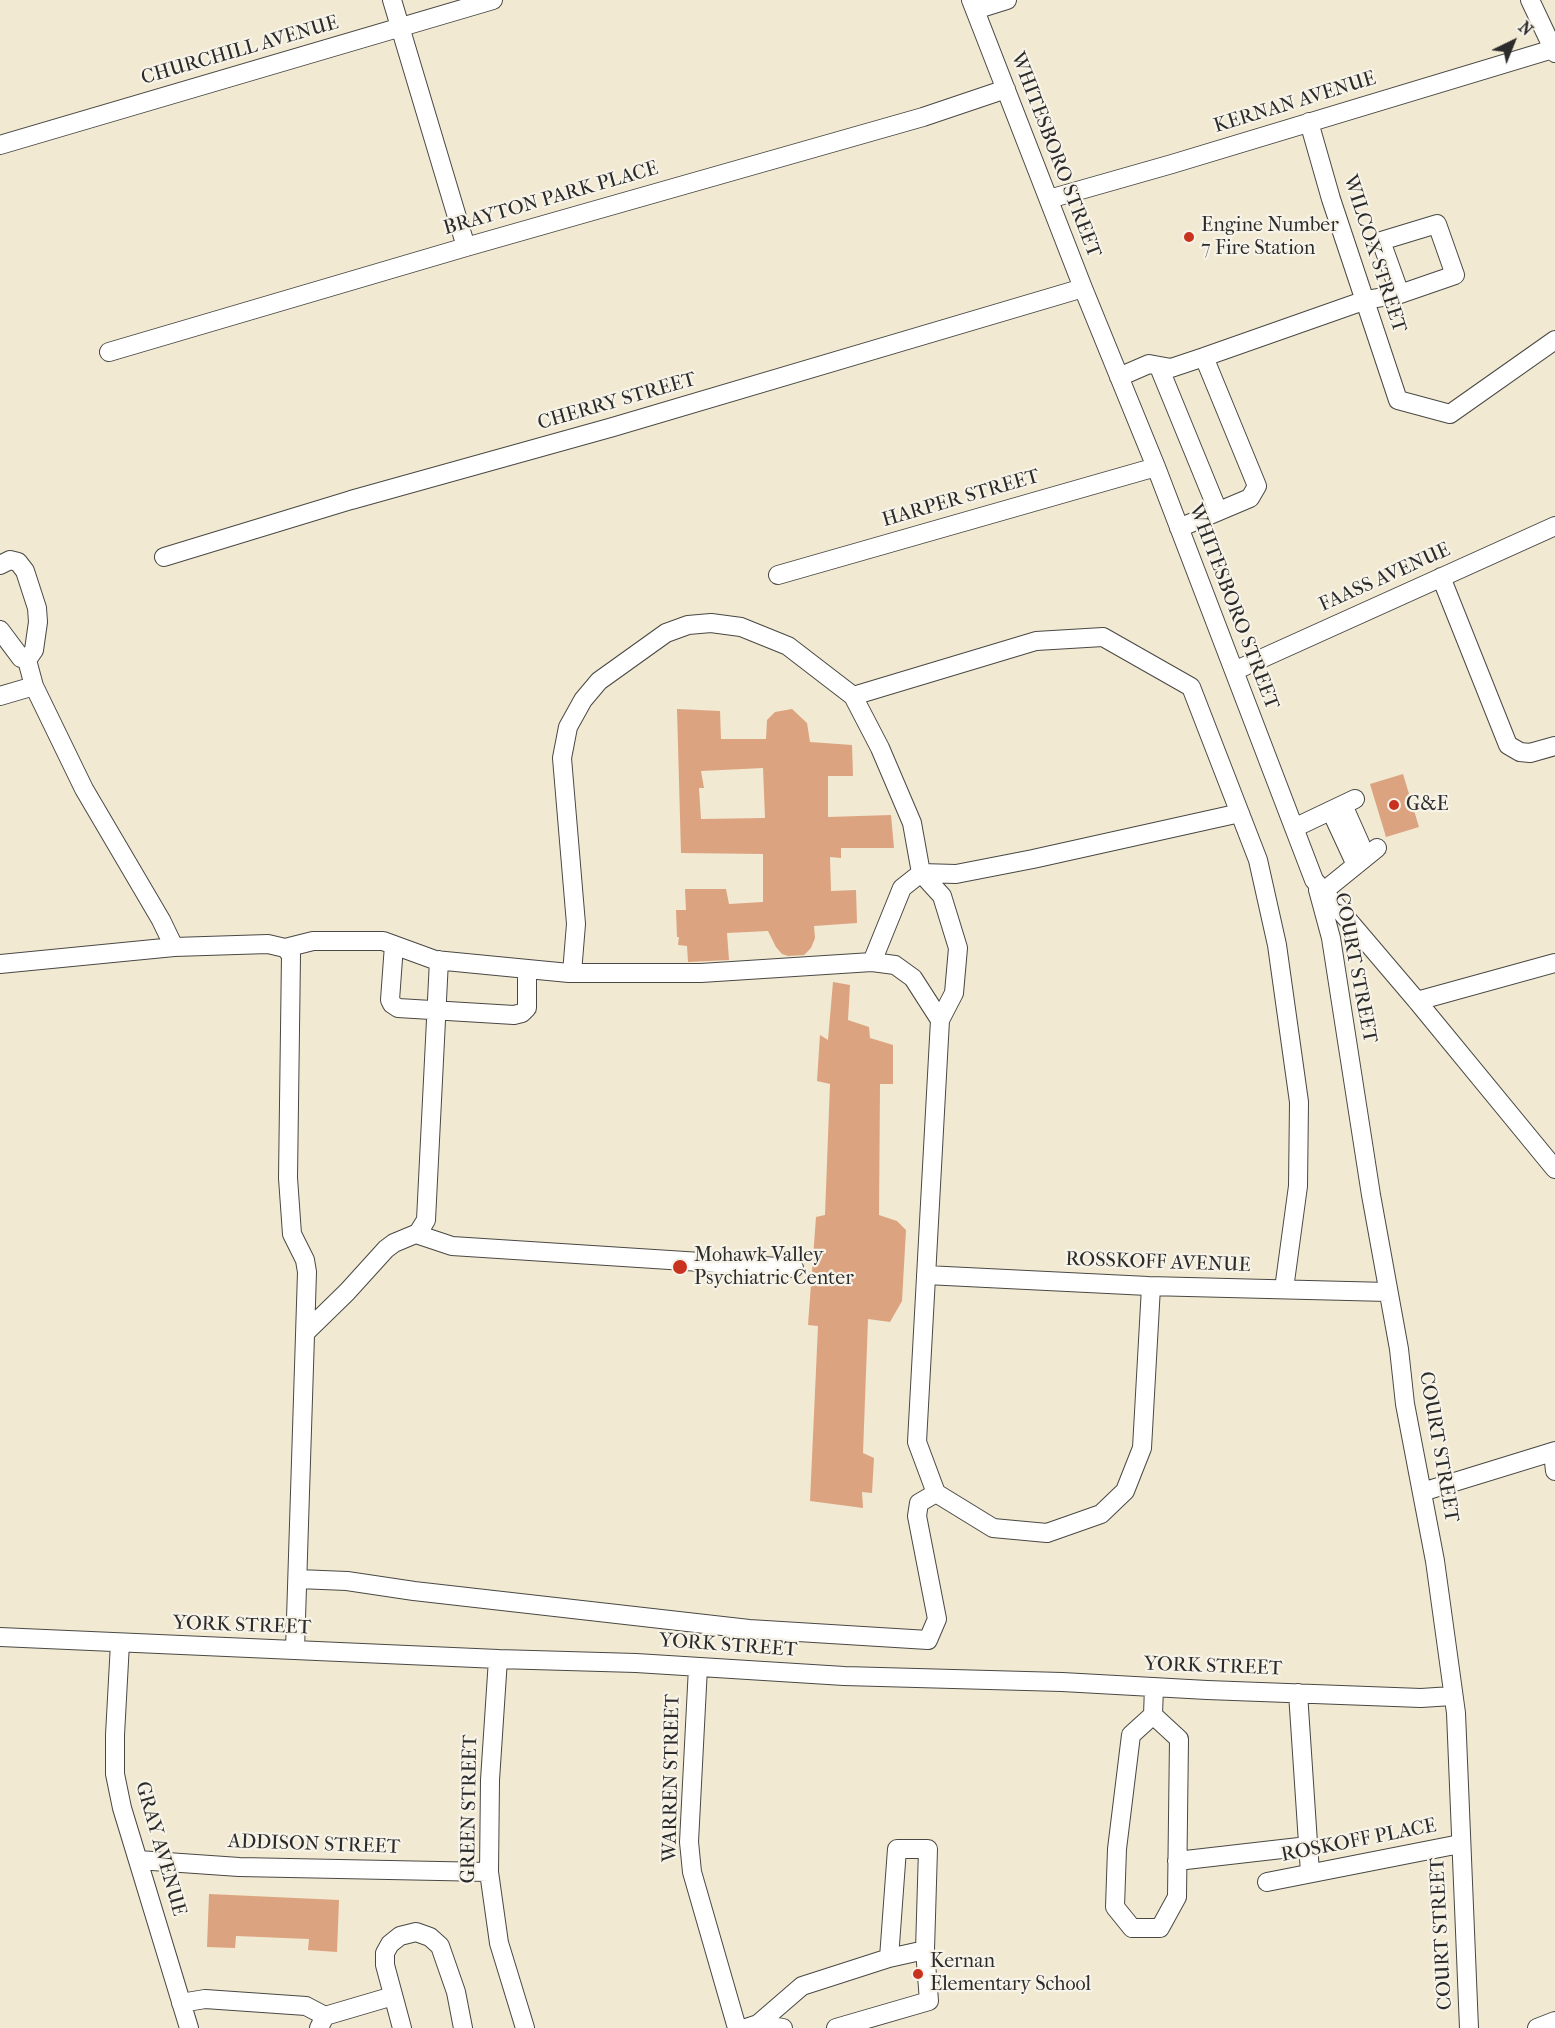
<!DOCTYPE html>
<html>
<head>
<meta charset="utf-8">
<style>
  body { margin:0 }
  #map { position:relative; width:1555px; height:2028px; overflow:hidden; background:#f1e9d1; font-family:"IM FELL French Canon",serif }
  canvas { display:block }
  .north { position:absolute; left:1483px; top:12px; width:60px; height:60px; -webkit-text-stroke:4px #f7f3e8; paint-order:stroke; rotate:43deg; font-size:16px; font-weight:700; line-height:24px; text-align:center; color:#2b2b2b }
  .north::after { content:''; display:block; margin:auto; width:21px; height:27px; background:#2b2b2b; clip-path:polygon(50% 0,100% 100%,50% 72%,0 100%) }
</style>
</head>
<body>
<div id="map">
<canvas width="1555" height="2028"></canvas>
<div class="north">N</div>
</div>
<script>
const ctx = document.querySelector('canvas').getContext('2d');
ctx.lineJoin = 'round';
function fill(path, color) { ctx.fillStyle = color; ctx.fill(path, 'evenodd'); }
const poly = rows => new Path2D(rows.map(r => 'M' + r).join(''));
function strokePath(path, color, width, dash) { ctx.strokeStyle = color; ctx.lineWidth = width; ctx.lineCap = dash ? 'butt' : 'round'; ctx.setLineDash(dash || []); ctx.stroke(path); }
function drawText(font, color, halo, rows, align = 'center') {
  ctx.font = font + ' "IM FELL French Canon",serif'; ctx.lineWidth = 4.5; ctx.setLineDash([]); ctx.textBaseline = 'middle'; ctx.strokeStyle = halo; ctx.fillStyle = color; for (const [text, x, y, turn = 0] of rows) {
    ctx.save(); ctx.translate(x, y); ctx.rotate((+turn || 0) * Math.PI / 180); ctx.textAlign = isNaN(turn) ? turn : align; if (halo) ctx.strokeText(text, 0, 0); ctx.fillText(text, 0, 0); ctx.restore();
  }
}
fill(poly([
  [677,709,720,711,721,739,766,739,767,720,775,712,792,709,807,723,810,742,852,745,853,776,828,776,828,817,891,815,894,848,841,848,841,858,830,857,831,891,856,890,857,923,814,926,815,938,811,948,804,955,788,956,782,954,776,947,768,931,727,933,729,960,688,962,687,946,678,945,679,937,677,937,676,910,686,910,685,889,726,889,729,904,763,902,763,854,681,853],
  [763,768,765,818,701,819,699,788,704,788,701,771],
  [1403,774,1419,827,1386,837,1370,784],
  [833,982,850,985,848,1020,869,1027,870,1038,893,1045,893,1084,880,1084,879,1215,897,1221,906,1230,902,1301,890,1322,868,1319,863,1453,874,1458,872,1493,862,1492,863,1508,810,1501,818,1326,808,1325,816,1217,825,1215,830,1084,817,1081,820,1035,828,1040],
  [209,1894,339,1900,337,1952,308,1950,309,1939,236,1936,235,1948,207,1947]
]), '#dca380');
const minor = poly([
  [392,0,466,247],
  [971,0,1083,288,1156,467,1314,880,1417,1001,1555,1169],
  [1530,0,1555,53],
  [975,10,1007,0],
  [1309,122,1331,199,1398,400,1450,414,1555,340],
  [0,145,493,0],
  [1049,199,1172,164,1553,49],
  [109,352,466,247,923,117,1006,89],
  [1204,357,1366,300,1400,294,1455,275,1437,224,1381,241,1400,294],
  [1159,367,1218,511],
  [1119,377,1149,364,1171,368,1204,357,1257,486,1250,498,1179,528],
  [164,557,351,500,613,427,1083,288],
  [0,565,10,560,18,562,25,571,37,608,38,622,34,650,27,660,21,658,0,630],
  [778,575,1156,467],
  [1441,577,1508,745,1520,752,1530,753,1555,746],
  [27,660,34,686,84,789,161,920,174,947,268,944,285,948,291,955,288,1178,292,1234,305,1260,307,1272,295,1650],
  [1234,671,1555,526],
  [0,696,34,686],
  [853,696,1036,641,1103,637,1191,687,1258,860,1277,945,1299,1102,1298,1186,1284,1289],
  [1343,805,1363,850],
  [1331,811,1356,865],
  [1294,828,1355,799],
  [1318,890,1331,938,1371,1195,1399,1349,1405,1404,1435,1561,1456,1713,1469,2028],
  [1324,891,1377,848],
  [394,945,390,1000,392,1004,398,1008,514,1015,522,1013,527,1008,527,969],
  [285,948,313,941,383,941,435,960,569,973,701,973,872,962,895,965,913,978,940,1020,917,1442,936,1493,993,1528,1047,1533,1101,1514,1125,1491,1142,1448,1151,1287],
  [872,962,902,888,921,873,942,896,958,948,954,993,940,1020],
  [0,964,174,947],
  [572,973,576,924,562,758,568,727,583,700,599,681,666,633,688,625,711,623,741,627,788,646,853,696,880,748,912,823,921,873,956,874,1033,859,1240,813],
  [1417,1001,1555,963],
  [416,1234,452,1246,794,1268],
  [926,1275,1148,1286,1388,1292],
  [306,1332,347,1292,386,1249,394,1243,418,1233,426,1220,439,960],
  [1553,1452,1555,1471],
  [1422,1492,1555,1451],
  [298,1579,347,1581,414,1591,749,1629,928,1640,937,1619,917,1516,919,1503,936,1493],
  [0,1637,498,1659,636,1663,844,1676,1062,1682,1207,1690,1421,1698,1452,1696],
  [120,1643,115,1735,115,1774,122,1808,189,2028],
  [498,1659,490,1780,489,1872,499,1943,525,2028],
  [698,1667,689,1842,692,1872,737,2028],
  [1298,1693,1310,1873],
  [1153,1715,1179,1739,1177,1897,1160,1928,1132,1928,1115,1907,1117,1849,1131,1735,1153,1715,1154,1687],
  [138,1860,239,1867,489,1872],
  [1177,1861,1308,1846],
  [1267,1882,1460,1844],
  [889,1958,925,1950],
  [181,2003,205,1999,306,2006,325,2016,319,2028],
  [325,2016,393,1996],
  [758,2024,783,2028],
  [402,2028,385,1965,385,1953,390,1944,400,1936,416,1932,430,1937,440,1946,456,1992,463,2028],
  [746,2028,758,2024,802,1986,889,1958,897,1849,928,1849,925,1950,929,2001,836,2028],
  [1537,2028,1555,2021]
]);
strokePath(minor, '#494844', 20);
strokePath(minor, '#fff', 18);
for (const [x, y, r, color] of [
  [1189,237,6,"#c8321e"],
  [1394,805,6,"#c8321e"],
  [680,1267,8,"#c8321e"],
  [918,1974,6,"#c8321e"]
]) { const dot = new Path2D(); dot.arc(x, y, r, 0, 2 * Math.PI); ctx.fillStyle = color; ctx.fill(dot); strokePath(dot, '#f7f3e8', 2); }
drawText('20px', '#2b2b2b', '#f7f3e8', [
  ["CHURCHILL AVENUE",240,51,-16],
  ["KERNAN AVENUE",1295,103,-17],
  ["WHITESBORO STREET",1055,155,69],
  ["BRAYTON PARK PLACE",551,199,-16],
  ["WILCOX STREET",1374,254,72],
  ["CHERRY STREET",617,402,-16],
  ["HARPER STREET",961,499,-16],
  ["FAASS AVENUE",1385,578,-24],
  ["WHITESBORO STREET",1233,607,69],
  ["COURT STREET",1355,968,79],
  ["ROSSKOFF AVENUE",1158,1263,2],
  ["COURT STREET",1438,1447,80],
  ["YORK STREET",242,1626,2],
  ["YORK STREET",728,1646,4],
  ["YORK STREET",1213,1667,2],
  ["WARREN STREET",672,1778,-89],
  ["GREEN STREET",470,1809,-89],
  ["ROSKOFF PLACE",1359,1841,-11],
  ["ADDISON STREET",314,1845,2],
  ["GRAY AVENUE",160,1849,74],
  ["COURT STREET",1442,1934,-93]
]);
drawText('20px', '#2b2b2b', '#f7f3e8', [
  ["Engine Number",1201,226],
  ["7 Fire Station",1201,249],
  ["G&E",1406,805],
  ["Mohawk Valley",694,1256],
  ["Psychiatric Center",694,1279],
  ["Kernan",930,1962],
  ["Elementary School",930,1985]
], 'left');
</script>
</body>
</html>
